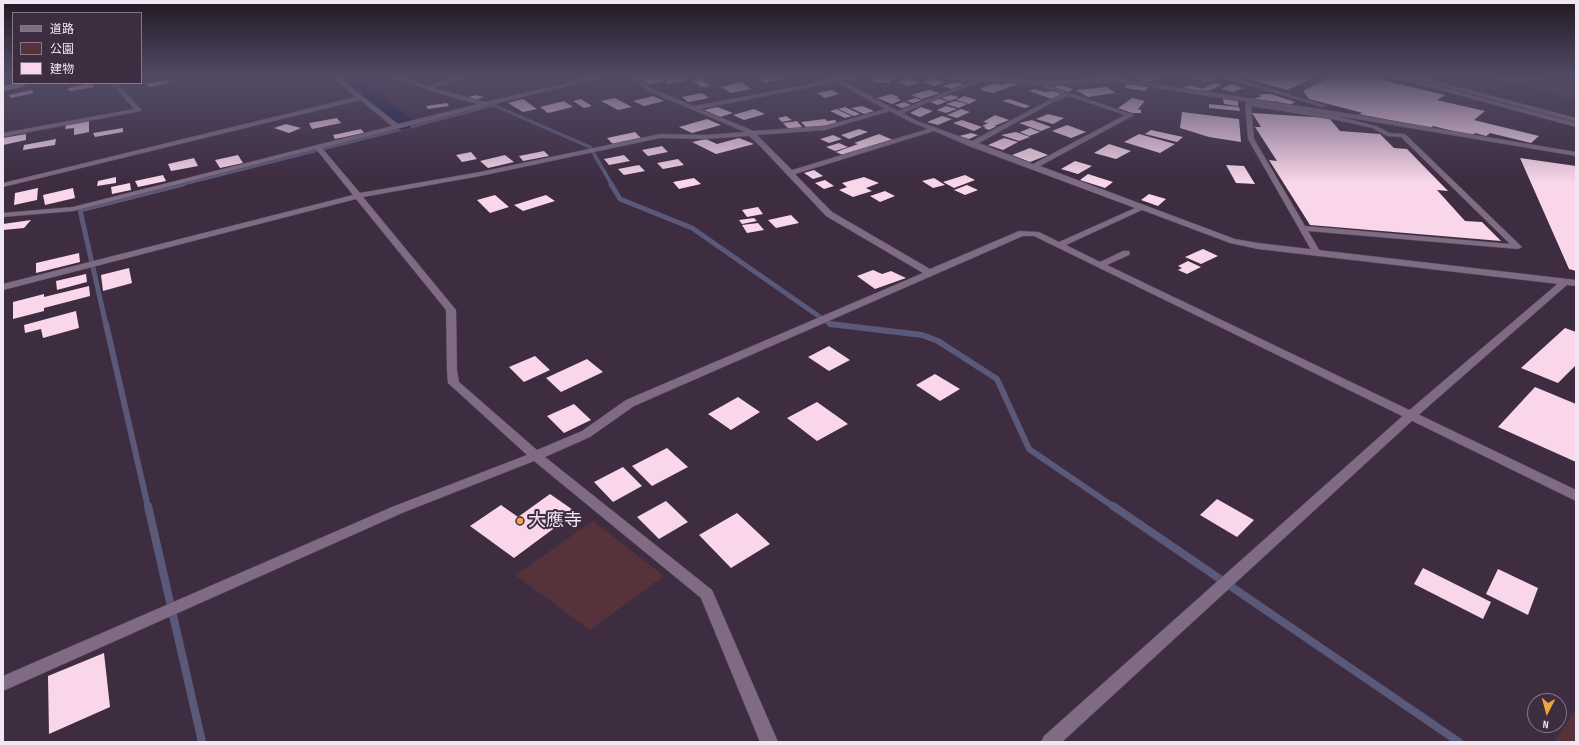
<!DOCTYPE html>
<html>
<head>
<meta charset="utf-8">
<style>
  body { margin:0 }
  #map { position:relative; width:1579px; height:745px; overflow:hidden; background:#3e2c41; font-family:"Sofia Sans Condensed","Noto Sans JP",sans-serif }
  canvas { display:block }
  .frame { position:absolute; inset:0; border:4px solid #f1e6f3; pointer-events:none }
  .legend { position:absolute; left:12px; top:12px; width:130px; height:72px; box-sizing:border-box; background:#3e2c41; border:1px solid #867688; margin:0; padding:5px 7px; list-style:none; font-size:12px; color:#f1e6f3 }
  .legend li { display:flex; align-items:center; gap:8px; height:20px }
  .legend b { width:20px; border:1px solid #867688 }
  .north { position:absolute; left:1527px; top:693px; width:40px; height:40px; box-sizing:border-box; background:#3e2c41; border:1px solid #867688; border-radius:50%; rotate:186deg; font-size:11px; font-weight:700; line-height:16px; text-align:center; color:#f1e6f3 }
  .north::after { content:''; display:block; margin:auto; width:14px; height:18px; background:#eea73d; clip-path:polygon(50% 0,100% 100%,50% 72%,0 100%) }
</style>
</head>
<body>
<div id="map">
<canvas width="1579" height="745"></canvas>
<div class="frame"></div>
<ul class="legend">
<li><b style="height:5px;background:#7f6b83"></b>道路</li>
<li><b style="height:11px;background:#56333a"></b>公園</li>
<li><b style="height:11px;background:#f9d6ea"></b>建物</li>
</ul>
<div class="north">N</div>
</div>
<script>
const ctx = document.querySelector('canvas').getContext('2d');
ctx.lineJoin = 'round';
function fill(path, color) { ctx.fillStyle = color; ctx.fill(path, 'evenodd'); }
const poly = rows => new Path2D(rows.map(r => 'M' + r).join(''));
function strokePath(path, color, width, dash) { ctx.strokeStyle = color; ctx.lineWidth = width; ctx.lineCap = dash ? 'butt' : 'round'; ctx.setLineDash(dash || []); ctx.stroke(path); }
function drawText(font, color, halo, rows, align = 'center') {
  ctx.font = font + ' "Sofia Sans Condensed","Noto Sans JP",sans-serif'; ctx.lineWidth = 4; ctx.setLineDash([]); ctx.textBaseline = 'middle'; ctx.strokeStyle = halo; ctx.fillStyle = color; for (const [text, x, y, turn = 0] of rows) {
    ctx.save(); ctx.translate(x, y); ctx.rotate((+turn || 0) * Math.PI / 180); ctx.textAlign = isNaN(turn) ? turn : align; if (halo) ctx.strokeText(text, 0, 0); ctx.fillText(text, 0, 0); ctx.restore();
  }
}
fill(poly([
  [1488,77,1550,77,1576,87,1576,99],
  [593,521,664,576,590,630,515,575],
  [1576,709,1576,742,1554,742]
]), '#56333a');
strokePath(poly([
  [402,123,409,127,493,105,590,147,612,185],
  [179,185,409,127]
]), '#5a597a', 3.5);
strokePath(poly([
  [611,184,620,199,692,228,830,324,836,325],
  [106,325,80,210,183,184]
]), '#5a597a', 5);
strokePath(poly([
  [106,324,148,507],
  [830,324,922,335,938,341,997,379,1029,449,1114,507]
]), '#5a597a', 6);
strokePath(poly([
  [148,506,202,742],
  [1113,506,1459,742]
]), '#5a597a', 8);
fill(poly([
  [335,77,357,77,410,118,413,123,410,128,402,130,394,128,335,77]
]), '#191d46');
fill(poly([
  [652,77,664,77,668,80,649,84,642,80],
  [765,77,780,77,783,79,765,83,758,79],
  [875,77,877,77,892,79,890,83,873,82],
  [1138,77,1157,77,1160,78,1148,82,1135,79],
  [1200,77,1213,77,1216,78,1207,82,1195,79],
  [1241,77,1316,77,1287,90],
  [1330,77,1370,77,1445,95,1437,100,1485,111,1474,120,1539,136,1531,143,1490,133,1486,136,1475,133,1472,136,1433,126,1431,128,1358,114,1363,113,1309,99,1303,91],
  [682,78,686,81,668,84,664,81],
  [700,78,710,86,701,87,692,80],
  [907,79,919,82,909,86,898,82],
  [933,79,944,83,934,86,923,82],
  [166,80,170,83,149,87,146,84],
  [742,82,751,89,731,93,721,87],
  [956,82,964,84,952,89,943,86],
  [17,83,23,83,26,86,3,91,3,86],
  [90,83,93,83,94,87,72,91,69,91,68,88],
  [995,83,1002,85,1007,83,1018,84,993,93,981,90,983,89,981,88],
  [1215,83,1222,85,1211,90,1202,91,1183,88,1190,85,1202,89],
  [1126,84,1148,87,1146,91,1125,88],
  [1231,84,1243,88,1233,92,1221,89],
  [1060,85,1073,89,1069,92,1053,87],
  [1107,87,1115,93,1088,97,1076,90],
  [1034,89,1045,92,1054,91,1063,94,1052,99,1029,91],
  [32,90,34,93,11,98,9,95],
  [832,90,839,94,825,98,817,93],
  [929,90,940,93,922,99,911,95],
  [702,93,709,98,688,102,682,97],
  [891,94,899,97,896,98,901,100,892,104,877,98],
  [1265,94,1271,94,1295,102,1290,105,1275,101,1269,102,1253,99,1262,96,1258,95],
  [475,95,484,97,475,100,466,98],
  [951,95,959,97,950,101,941,98],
  [653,96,664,101,644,106,633,101],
  [964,96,977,100,969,104,956,100],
  [615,98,632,107,618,110,601,101],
  [915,98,922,100,913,103,906,101],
  [1132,98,1145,101,1138,109,1141,110,1141,113,1132,113,1118,108],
  [523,99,537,109,523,112,508,103],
  [581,99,592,106,584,108,573,101],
  [939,99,948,101,938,105,930,102],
  [1009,99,1030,106,1025,108,1002,101],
  [1223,99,1238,101,1238,106,1224,104],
  [564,101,573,107,548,113,540,107],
  [955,101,967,104,959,108,946,104],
  [904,102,911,105,902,108,895,105],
  [447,103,449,106,428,109,426,106],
  [1209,104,1239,107,1240,111,1209,108],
  [862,106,874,111,864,114,851,108],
  [946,106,957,109,946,113,937,110],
  [717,107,733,113,720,117,704,110],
  [845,107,860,114,854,116,838,109],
  [921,107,933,111,920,117,910,113],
  [754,109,765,114,744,120,733,115],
  [837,109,838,110,852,116,845,118,830,111],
  [961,109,970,112,957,118,947,115],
  [1182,112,1239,119,1241,142,1209,137,1180,128],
  [1252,113,1329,118,1340,131,1380,134,1394,148,1407,149,1448,191,1437,190,1465,221,1482,222,1501,241,1310,225,1269,160,1277,161,1255,127,1261,127],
  [1048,114,1064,118,1053,124,1036,119],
  [995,115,1009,120,994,126,997,126,989,130,984,128,986,127,982,126,988,123,983,122],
  [786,116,792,120,782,122,778,118],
  [942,116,952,119,938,125,927,122],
  [337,118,341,123,312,129,309,123],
  [707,119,721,125,692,133,679,127],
  [825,119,827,121,835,120,839,125,807,128,801,122],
  [962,120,982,127,974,131,953,123],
  [1032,120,1051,127,1041,131,1019,123],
  [89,121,89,132,74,135,74,128,65,129,66,125],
  [797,121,803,128,789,129,783,123],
  [286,124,301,128,289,133,274,128],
  [1067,125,1086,132,1071,138,1052,131],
  [123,128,123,132,95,137,93,133],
  [1030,128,1040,132,1029,136,1020,132],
  [361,129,364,133,335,139,333,135],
  [859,129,868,132,849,139,841,135],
  [1151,130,1183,137,1177,142,1145,134],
  [635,132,641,138,613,144,607,138],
  [1016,132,1030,137,1019,141,1001,135],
  [971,133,978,135,969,139,959,136],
  [26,134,26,140,3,145,3,138],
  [879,134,893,140,845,156,836,152,858,144,854,143],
  [1139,134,1175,144,1160,153,1124,142],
  [833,135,842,139,829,143,820,139],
  [739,138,754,144,716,154,692,142,706,139,717,144],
  [1004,138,1018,142,1003,150,988,145],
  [56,139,55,145,23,150,24,145],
  [839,143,848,147,835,151,826,147],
  [1109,144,1131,151,1116,159,1094,153],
  [662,146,668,152,648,156,642,150],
  [1030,148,1048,155,1030,162,1012,155],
  [544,151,549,156,523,161,519,156],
  [471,152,477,159,462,162,456,155],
  [238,155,243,163,220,168,215,160],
  [505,155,514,162,488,168,480,161],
  [624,155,630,161,609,165,604,159],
  [194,158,198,166,171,171,168,164],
  [1520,158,1576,166,1576,271,1569,269],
  [678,159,684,165,663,169,657,163],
  [1075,161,1092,166,1078,174,1061,169],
  [639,165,645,171,624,175,618,169],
  [1226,165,1244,166,1255,184,1236,183],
  [814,170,823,176,813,179,804,173],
  [1088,174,1113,182,1105,188,1080,180],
  [163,175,166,181,138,187,135,181],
  [965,175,975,180,954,188,943,182],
  [116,177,116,183,97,186,98,181],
  [864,177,879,183,866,188,872,191,853,197,839,190,847,187,842,183],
  [694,178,701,184,679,189,673,182],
  [934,178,945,185,933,188,922,181],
  [825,180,834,186,824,189,815,183],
  [130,183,131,190,112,194,111,187],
  [967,185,978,190,965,195,954,190],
  [38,188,37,200,14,205,15,193],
  [73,188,75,198,45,205,43,195],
  [885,191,895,196,880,202,870,196],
  [1149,194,1166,199,1158,206,1141,200],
  [495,195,509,207,490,213,477,200],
  [546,195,555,201,523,211,514,205],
  [758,207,763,214,747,217,742,210],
  [791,215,799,223,776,228,768,220],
  [754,218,757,221,742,224,739,220],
  [31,220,24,228,3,230,3,224],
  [758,223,764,230,747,233,742,225],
  [1203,249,1218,256,1201,264,1185,257],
  [79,253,80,262,36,273,36,263],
  [1188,261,1201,267,1187,274,1178,270,1182,268,1178,266],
  [129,268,132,283,103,291,101,275],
  [873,270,882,274,891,271,906,278,875,289,857,276],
  [86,274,87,282,57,290,56,281],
  [89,286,90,296,44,308,44,311,13,319,13,302,44,294,44,297],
  [76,311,79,328,43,338,41,329,25,333,24,325],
  [1565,328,1576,332,1576,365,1558,383,1521,368],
  [829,346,850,360,829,371,808,357],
  [535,356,550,370,524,382,509,367],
  [587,359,603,372,561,392,546,378],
  [935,374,960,389,940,401,916,385],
  [1535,387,1576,404,1576,462,1498,427],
  [738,397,760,412,731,430,708,414],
  [817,402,848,424,817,441,787,418],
  [574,404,591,420,564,433,547,416],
  [667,448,688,467,652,486,632,466],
  [623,467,642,486,613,502,594,482],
  [550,494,576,512,514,558,470,526,501,505,518,517],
  [1217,499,1254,520,1237,537,1200,515],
  [666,501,688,522,659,539,637,517],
  [737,513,770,544,731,568,699,535],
  [1423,568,1491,602,1483,619,1414,584],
  [1498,569,1538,588,1528,615,1486,594],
  [104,653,110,707,49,734,48,676]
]), '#f9d6ea');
const service = poly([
  [1248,102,1337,116,1376,126,1390,133,1405,134,1522,247,1518,249,1308,231,1321,253,1317,255,1314,255,1248,139,1245,104,1248,102],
  [1251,106,1337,120,1372,128,1387,136,1401,137,1510,244,1305,226,1254,139,1251,106]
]);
const minor = poly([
  [331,77,338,77,398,124,478,104,447,96,391,77,401,77,427,86,454,77,465,77,434,88,485,102,592,77,605,77,486,106,322,148,360,193,480,172,660,134,705,135,745,132,646,90,633,77,640,77,650,88,694,106,831,80,828,77,857,77,843,81,898,111,973,81,936,77,980,77,1048,81,1117,78,1339,112,1576,152,1576,156,1339,116,1117,82,1046,85,1134,115,1040,166,1235,239,1258,243,1576,280,1576,286,1258,249,1230,243,1142,210,1066,245,1100,262,1123,251,1129,251,1130,253,1129,255,1107,265,1576,490,1576,501,1034,236,1023,236,634,406,590,437,545,457,712,590,778,742,760,742,701,598,534,461,402,513,3,691,3,676,392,507,527,455,448,383,447,371,446,310,356,199,3,290,3,284,353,195,316,149,73,211,3,217,3,213,73,207,392,126,360,100,3,187,3,183,356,97,331,77],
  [981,81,1043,85,1041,86,1042,87,1063,94,1051,99,972,141,915,120,903,113,981,81],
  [836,82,885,109,825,126,753,131,749,129,700,109,836,82],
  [1069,96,1125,115,1033,164,979,143,1055,101,1069,96],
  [890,111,911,122,928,129,792,170,757,135,825,130,890,111],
  [934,131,969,146,1135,208,1059,242,1039,232,1019,231,930,269,832,212,795,174,934,131],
  [749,136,760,146,826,216,923,273,626,400,582,431,537,450,459,382,457,371,456,310,363,197,480,176,660,138,705,139,749,136],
  [1221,77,1232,77,1327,106,1322,107,1221,77],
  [1392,77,1404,77,1576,123,1576,127,1392,77],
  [111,83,117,83,141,109,141,111,3,137,3,133,134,109,111,83]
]);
const tertiary = poly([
  [1565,279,1570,282,1568,284,1414,419,1062,742,1041,742,1044,736,1406,413,1562,280,1565,279]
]);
const secondary = poly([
  [1409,77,1421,77,1576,118,1576,122,1409,77]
]);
strokePath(service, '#594b5d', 1);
strokePath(minor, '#594b5d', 1);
strokePath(tertiary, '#594b5d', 1);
strokePath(secondary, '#594b5d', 1);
strokePath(poly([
  [1557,77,1576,85]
]), '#998b9c', 1.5, [1, 1]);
fill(service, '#7f6b83');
fill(minor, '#7f6b83');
fill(tertiary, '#7f6b83');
fill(secondary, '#7f6b83');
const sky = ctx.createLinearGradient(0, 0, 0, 182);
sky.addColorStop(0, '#221824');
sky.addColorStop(0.42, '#524b65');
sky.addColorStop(1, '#524b6500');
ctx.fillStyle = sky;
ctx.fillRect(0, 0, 1579, 182);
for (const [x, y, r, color] of [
  [520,521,4,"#eea73d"]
]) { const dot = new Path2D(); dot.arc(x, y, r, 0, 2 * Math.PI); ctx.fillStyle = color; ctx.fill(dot); strokePath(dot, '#3e2c41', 1.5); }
drawText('18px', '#f1e6f3', '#3e2c41', [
  ["大應寺",528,521]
], 'left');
</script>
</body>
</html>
